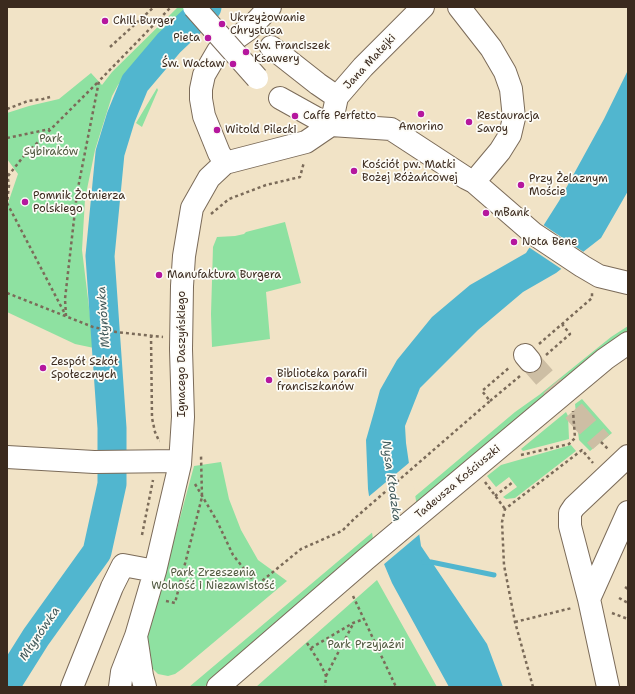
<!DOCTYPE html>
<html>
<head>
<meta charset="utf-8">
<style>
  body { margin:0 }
  #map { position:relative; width:635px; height:694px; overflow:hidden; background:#f1e3c6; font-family:"Shantell Sans",sans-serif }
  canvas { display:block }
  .frame { position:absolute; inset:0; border:8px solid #3b2a1e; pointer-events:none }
</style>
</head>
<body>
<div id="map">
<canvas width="635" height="694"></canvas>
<div class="frame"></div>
</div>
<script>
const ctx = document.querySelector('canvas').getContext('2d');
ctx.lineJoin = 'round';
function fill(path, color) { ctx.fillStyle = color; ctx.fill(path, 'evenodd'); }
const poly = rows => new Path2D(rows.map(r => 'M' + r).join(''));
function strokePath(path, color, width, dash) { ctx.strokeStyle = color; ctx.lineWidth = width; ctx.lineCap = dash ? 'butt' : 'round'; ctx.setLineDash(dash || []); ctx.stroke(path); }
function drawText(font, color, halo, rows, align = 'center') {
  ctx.font = font + ' "Shantell Sans",sans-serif'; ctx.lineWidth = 3.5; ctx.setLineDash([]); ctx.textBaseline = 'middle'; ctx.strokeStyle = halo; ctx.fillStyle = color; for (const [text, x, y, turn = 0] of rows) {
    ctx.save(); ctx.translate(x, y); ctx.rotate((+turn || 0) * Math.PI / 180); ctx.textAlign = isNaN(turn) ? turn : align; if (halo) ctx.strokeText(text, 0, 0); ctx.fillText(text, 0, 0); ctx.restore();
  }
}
fill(poly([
  [178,7,190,7,154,41,118,85,112,96,95,150,85,199,82,250,94,348,75,344,7,312,7,206,18,174,7,159,7,113,29,106,59,99,91,73,102,85,112,72],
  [157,88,158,90,142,127,136,123],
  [285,222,301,283,266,292,270,339,212,347,211,314,213,247,217,237,235,236,244,234,246,232],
  [628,326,628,331,616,338,576,369,204,687,189,687,515,412,539,395,611,337],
  [582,399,612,433,590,451,579,440,575,404],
  [566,412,568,416,569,439,523,451,521,449],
  [571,445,576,451,515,498,506,499,503,497,517,487,509,477,496,487,487,476,501,465],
  [221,462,229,499,241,530,258,560,287,581,182,669,175,674,168,676,158,674,149,665,147,640,194,466],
  [377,580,437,687,256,687]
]), '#8ee1a1');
fill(poly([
  [628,70,628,191,601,238,556,273,523,292,478,330,420,388,405,426,406,443,421,546,487,644,503,687,449,687,392,583,376,545,368,489,366,440,374,412,380,390,397,360,432,317,470,285,526,253,559,201,604,119]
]), '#51b6cf');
fill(poly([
  [542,224,585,253,563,270,527,246],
  [410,462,421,533,383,565,374,546,367,498]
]), '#f1e3c6');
strokePath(poly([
  [424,562,431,562,494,575]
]), '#51b6cf', 5);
strokePath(poly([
  [9,680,36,637,97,552,112,484,112,428,100,256,110,153,121,117,135,83,169,43,207,7]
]), '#51b6cf', 29);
strokePath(poly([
  [530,361,601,442]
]), '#cdbea4', 22, [22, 11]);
const minor = poly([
  [459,7,491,48,505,72,511,89,514,118,510,135,500,151,474,182],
  [271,47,318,84,337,97],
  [280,98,316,118,331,125,391,129,466,178,474,182,534,234,582,266,599,276,628,283],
  [331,125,337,97,363,67,423,7],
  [225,163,219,153,204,116,201,99,201,89,204,75,218,51,249,29,270,7],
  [525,355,530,361],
  [7,457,94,462,180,461],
  [589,599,628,512],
  [136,636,142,676,145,687],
  [72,687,112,587,123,565,155,571],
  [120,687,122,672,136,636,155,571,180,464,183,417,181,349,182,286,184,256,192,208,209,178,225,163,306,142,331,125],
  [218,687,366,559,605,359,628,343],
  [608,687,589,599,570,526,570,513,574,507,628,456]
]);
strokePath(minor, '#7b6b59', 24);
strokePath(poly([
  [110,47,154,7],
  [7,109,28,101,43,99,50,97],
  [7,138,50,129],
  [7,173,9,185,7,203],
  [8,176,23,157,99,81],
  [7,203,65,314],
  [211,214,229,199,266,185,300,177,304,162],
  [7,293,93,327,116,332,163,337],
  [66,316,65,299,77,193,99,81,171,7],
  [151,335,152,418,155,432,159,441,160,441],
  [539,344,592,298,592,293],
  [546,355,570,334,562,324],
  [490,401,520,376],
  [601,442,609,450],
  [521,455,569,444,575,438,573,411],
  [485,482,505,509],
  [195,484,217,521,233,555,257,585,301,549,342,531,355,518,490,401,482,391,510,367],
  [495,496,513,482],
  [142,535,153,480],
  [625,587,628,589],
  [353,596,396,687],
  [619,598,628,603],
  [166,601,175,603,202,497,201,455],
  [612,613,628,619],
  [515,622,572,608],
  [307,643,320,663,326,676,325,687],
  [311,648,353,623,364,619],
  [326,676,353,624],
  [533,687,515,622,504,565,502,522,505,509,582,450,593,463]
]), '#7b6b59', 2.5, [3, 3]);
strokePath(minor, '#fff', 22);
const minorBridge = poly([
  [194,7,257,78]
]);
strokePath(minorBridge, '#7b6b59', 24, []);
strokePath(minorBridge, '#fff', 22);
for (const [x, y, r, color] of [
  [105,21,4,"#b5179e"],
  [222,24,4,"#b5179e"],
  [208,38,4,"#b5179e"],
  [246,52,4,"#b5179e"],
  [233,64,4,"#b5179e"],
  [421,114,4,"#b5179e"],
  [295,116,4,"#b5179e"],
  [469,122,4,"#b5179e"],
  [217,130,4,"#b5179e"],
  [354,171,4,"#b5179e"],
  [521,185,4,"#b5179e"],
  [25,202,4,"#b5179e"],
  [486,213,4,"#b5179e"],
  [514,242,4,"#b5179e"],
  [159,275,4,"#b5179e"],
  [43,368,4,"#b5179e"],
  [269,380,4,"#b5179e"]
]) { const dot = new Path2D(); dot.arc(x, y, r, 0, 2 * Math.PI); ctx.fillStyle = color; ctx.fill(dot); strokePath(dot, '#fdfcf7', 1.5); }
drawText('11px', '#3b2a1e', '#fdfcf7', [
  ["Ukrzyżowanie",230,18],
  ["Chrystusa",230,31],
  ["Chill Burger",113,21],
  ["Pieta",200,38,"right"],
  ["św. Franciszek",254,46],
  ["Ksawery",254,59],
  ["Św. Wacław",225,64,"right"],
  ["Caffe Perfetto",303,116],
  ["Restauracja",477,116],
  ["Savoy",477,129],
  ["Amorino",421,127,"center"],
  ["Witold Pilecki",225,130],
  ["Kościół pw. Matki",362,165],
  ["Bożej Różańcowej",362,178],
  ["Przy Żelaznym",529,179],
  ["Moście",529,192],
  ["Pomnik Żołnierza",33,196],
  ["Polskiego",33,209],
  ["mBank",494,213],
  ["Nota Bene",522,242],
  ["Manufaktura Burgera",167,275],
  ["Zespół Szkół",51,362],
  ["Społecznych",51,375],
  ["Biblioteka parafii",277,374],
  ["franciszkanów",277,387]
], 'left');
drawText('11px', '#3b2a1e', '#fdfcf7', [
  ["Jana Matejki",370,62,-47],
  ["Ignacego Daszyńskiego",182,354,-90],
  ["Tadeusza Kościuszki",458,482,-40]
]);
drawText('11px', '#50583f', '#fdfcf7', [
  ["Park",51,139],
  ["Sybiraków",51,152],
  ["Park Zrzeszenia",213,573],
  ["Wolność i Niezawisłość",213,586],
  ["Park Przyjaźni",366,645]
]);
drawText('italic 12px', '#435b5c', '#fdfcf7', [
  ["Młynówka",104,317,-94],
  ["Nysa Kłodzka",391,481,82],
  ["Młynówka",40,634,-56]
]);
</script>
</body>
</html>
